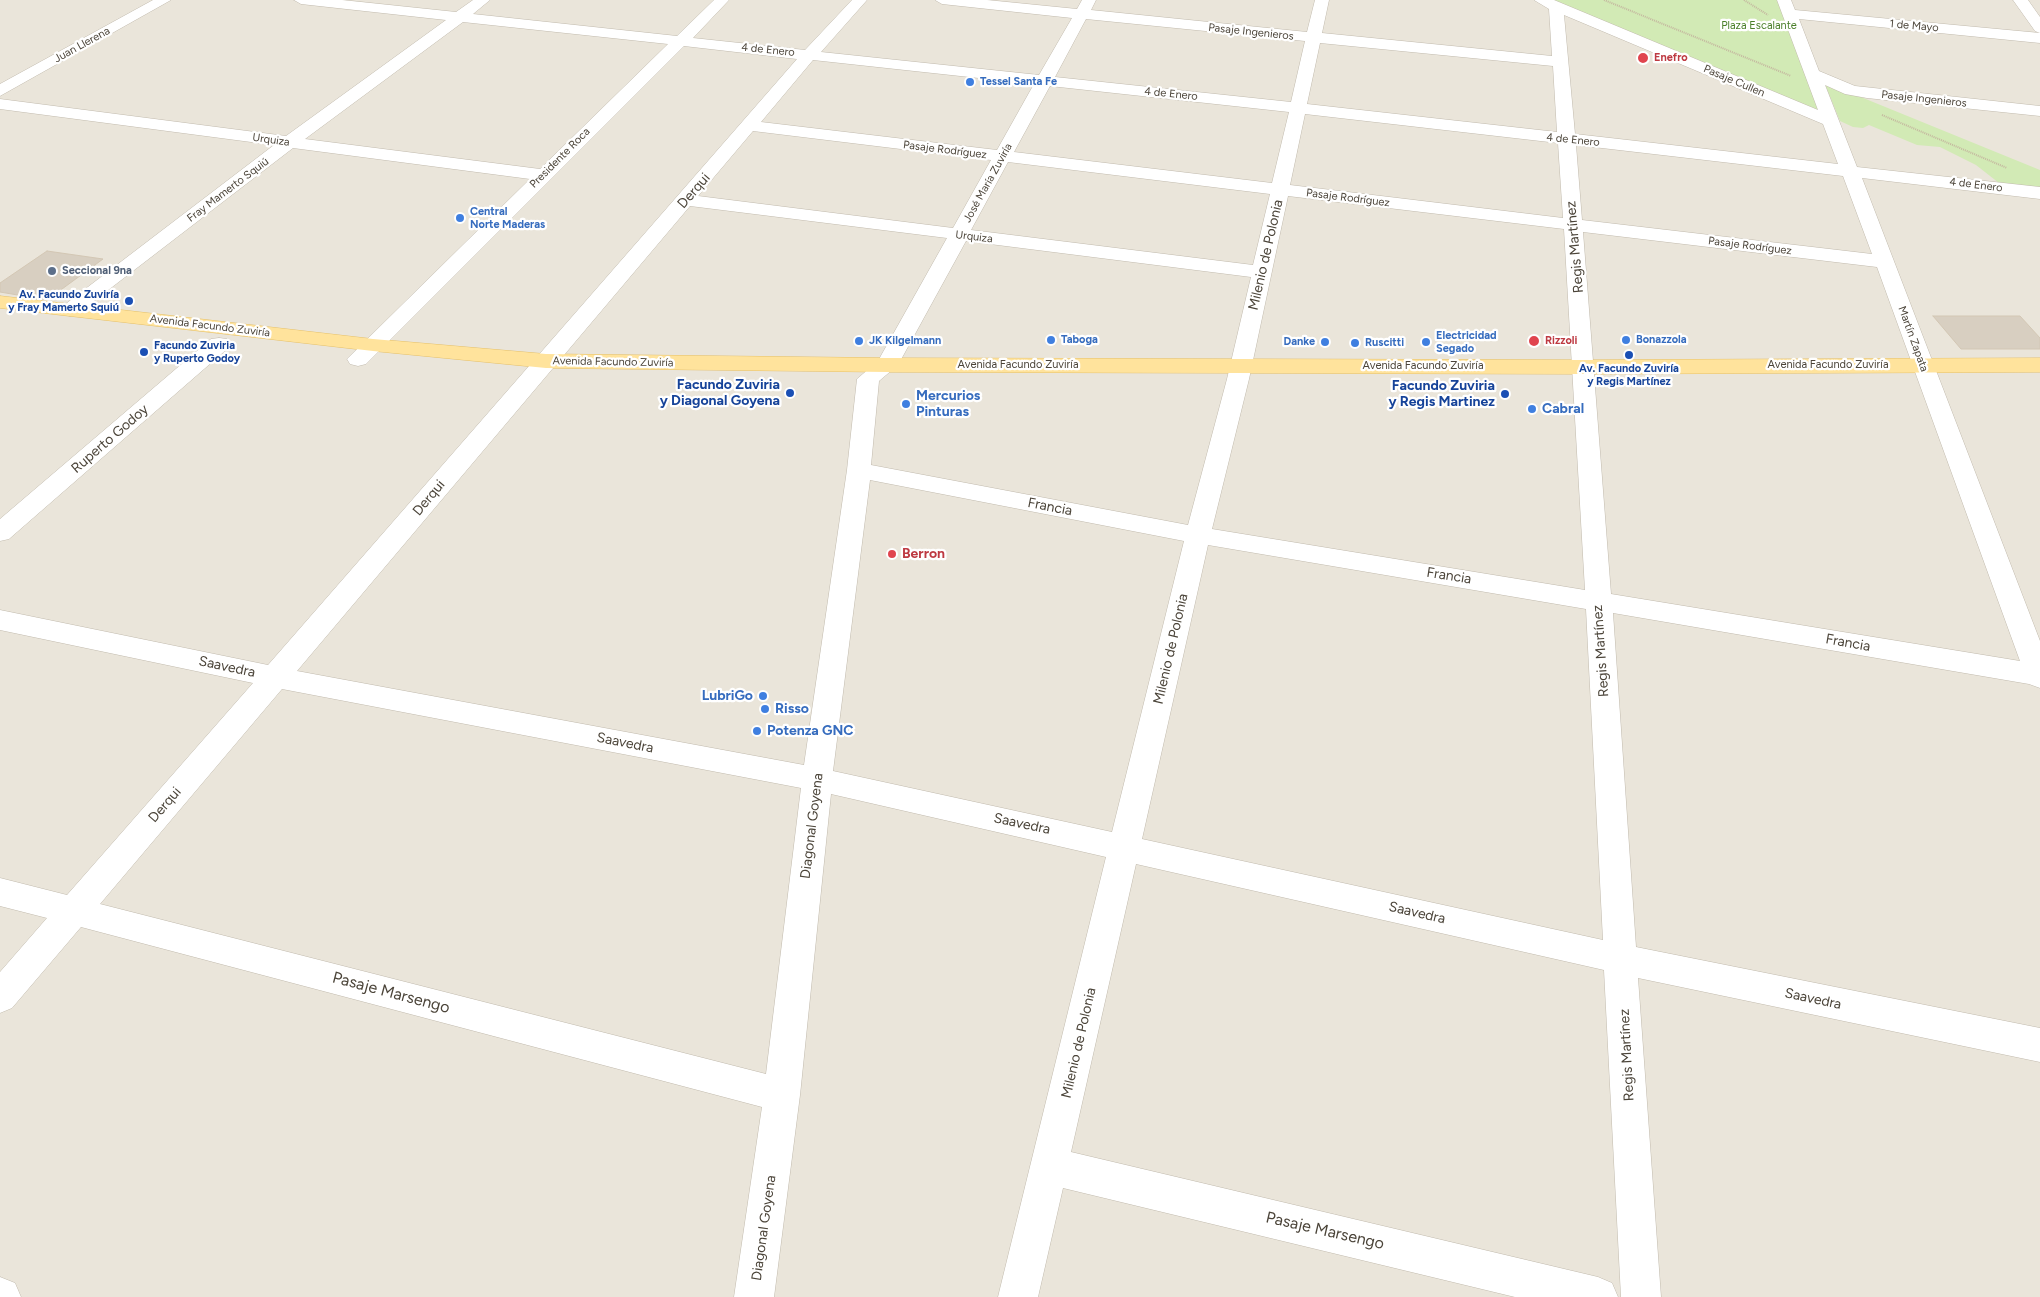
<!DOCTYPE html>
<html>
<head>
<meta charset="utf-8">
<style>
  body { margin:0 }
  canvas { display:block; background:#f6f3ec }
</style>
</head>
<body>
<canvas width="2040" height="1297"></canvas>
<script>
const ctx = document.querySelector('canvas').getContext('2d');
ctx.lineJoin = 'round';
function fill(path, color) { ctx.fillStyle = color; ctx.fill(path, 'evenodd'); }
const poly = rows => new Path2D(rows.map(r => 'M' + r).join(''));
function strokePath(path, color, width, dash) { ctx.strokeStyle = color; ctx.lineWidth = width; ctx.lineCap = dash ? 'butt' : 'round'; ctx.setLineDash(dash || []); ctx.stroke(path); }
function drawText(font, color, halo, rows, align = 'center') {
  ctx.font = font + ' Figtree,sans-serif'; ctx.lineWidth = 4.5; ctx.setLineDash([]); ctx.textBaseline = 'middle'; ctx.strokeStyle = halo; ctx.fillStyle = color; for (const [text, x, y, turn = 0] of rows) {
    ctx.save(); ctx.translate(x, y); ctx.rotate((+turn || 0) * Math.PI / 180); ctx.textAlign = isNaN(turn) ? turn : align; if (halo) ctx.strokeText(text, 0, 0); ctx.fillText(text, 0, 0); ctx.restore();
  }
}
fill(poly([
  [0,0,2040,0,2040,1297,0,1297]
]), '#eae5da');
fill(poly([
  [1547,0,1778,0,1819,112],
  [1824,82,2040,170,2040,188,1999,183,1976,165,1940,147,1917,145,1869,125,1863,128,1853,127,1840,121]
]), '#d2eab5');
const building = poly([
  [47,251,103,259,47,300,0,292,0,283,47,251],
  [1933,316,2020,316,2040,338,2040,349,1961,349,1933,316]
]);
fill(building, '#d8cfc1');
strokePath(building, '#d3c7b4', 1);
const minor = poly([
  [153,0,171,0,0,96,0,84,153,0],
  [294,0,342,0,456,12,473,0,490,0,473,14,677,36,714,0,729,0,693,38,805,50,852,0,867,0,821,52,1039,75,1072,18,942,4,935,0,987,0,1077,9,1082,0,1096,0,1091,10,1307,32,1315,0,1329,0,1322,33,1552,56,1549,9,1534,0,1554,0,1818,110,1777,0,1791,0,1795,10,2040,33,2040,43,1799,19,1819,71,1855,86,2040,106,2040,116,1867,98,1845,94,1825,85,1857,167,2040,187,2040,199,1862,178,2040,641,2040,688,2029,684,1613,613,1636,947,2040,1028,2040,1062,1638,978,1661,1297,1621,1297,1604,970,1136,864,1071,1152,1598,1277,1612,1283,1618,1297,1515,1297,1063,1188,1038,1297,998,1297,1106,857,831,794,800,1095,774,1297,734,1297,762,1107,81,927,12,1008,0,1013,0,972,47,918,0,906,0,878,67,895,253,683,0,630,0,610,268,665,797,59,684,46,366,364,358,366,350,364,347,359,530,179,293,148,77,314,70,316,63,314,60,310,63,306,274,145,0,109,0,99,286,136,446,20,301,4,294,0],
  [1564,15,1823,124,1838,164,1575,134,1564,15],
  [1086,19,1305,41,1291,102,1055,77,1086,19],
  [463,22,668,44,540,169,305,139,463,22],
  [1320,43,1553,66,1557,132,1307,104,1320,43],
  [813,60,1034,84,997,150,761,122,813,60],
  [1050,86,1289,112,1272,183,1014,152,1050,86],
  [1305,114,1558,143,1563,218,1290,185,1305,114],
  [753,131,991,160,953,228,698,196,753,131],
  [1576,145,1843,176,1872,254,1582,220,1576,145],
  [1008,162,1270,194,1253,265,971,230,1008,162],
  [1288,196,1564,229,1585,590,1212,529,1249,379,1288,196],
  [690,206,947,238,878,361,857,379,847,470,804,765,297,671,690,206],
  [1583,232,1877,267,2020,661,1611,594,1583,232],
  [966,241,1251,277,1227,379,1188,525,871,465,879,381,898,365,966,241],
  [870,480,1184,541,1112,832,833,771,870,480],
  [1208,545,1586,609,1603,940,1142,839,1208,545],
  [282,689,801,788,766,1074,100,904,282,689],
  [2013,0,2028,0,2040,17,2040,33,2035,31,2013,0],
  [219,338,227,339,230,344,227,349,9,539,0,541,0,519,211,339,219,338],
  [0,1277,15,1283,21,1297,0,1297,0,1277]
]);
const major = poly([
  [0,296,373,339,546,354,887,358,1584,360,2040,358,2040,372,1584,374,887,372,546,368,373,351,0,308,0,296]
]);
strokePath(minor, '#c2bbae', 1);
strokePath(major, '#e6c16a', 1);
strokePath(poly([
  [1604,0,1791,76],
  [1744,0,1768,15],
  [1882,115,2007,168]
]), '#c4b79f', 2, [1, 1]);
fill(minor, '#fff');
fill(major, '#ffe39c');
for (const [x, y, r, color] of [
  [1643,58,6,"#e0444e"],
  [970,82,5,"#3f7fe0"],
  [460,218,5,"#3f7fe0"],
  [52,271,5,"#5c6f8a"],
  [129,301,5,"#1a4fb4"],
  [1051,340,5,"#3f7fe0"],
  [1626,340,5,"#3f7fe0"],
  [859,341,5,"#3f7fe0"],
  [1534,341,6,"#e0444e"],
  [1325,342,5,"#3f7fe0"],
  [1426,342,5,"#3f7fe0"],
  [1355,343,5,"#3f7fe0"],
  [144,352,5,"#1a4fb4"],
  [1629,355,5,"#1a4fb4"],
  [790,393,5,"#1a4fb4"],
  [1505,394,5,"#1a4fb4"],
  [906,404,5,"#3f7fe0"],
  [1532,409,5,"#3f7fe0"],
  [892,554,5,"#e0444e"],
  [763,696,5,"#3f7fe0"],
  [765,709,5,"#3f7fe0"],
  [757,731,5,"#3f7fe0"]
]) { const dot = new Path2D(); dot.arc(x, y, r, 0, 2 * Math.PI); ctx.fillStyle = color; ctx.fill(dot); strokePath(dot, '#fff', 2); }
drawText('11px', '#4a7f2a', '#fff', [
  ["Plaza Escalante",1759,26]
]);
drawText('11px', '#4b4439', '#fff', [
  ["1 de Mayo",1914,26,5],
  ["Pasaje Ingenieros",1251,32,6],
  ["Juan Llerena",82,45,-29],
  ["4 de Enero",768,50,6],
  ["Pasaje Cullen",1734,81,23],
  ["4 de Enero",1171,94,6],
  ["Pasaje Ingenieros",1924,99,6],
  ["Urquiza",271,140,8],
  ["4 de Enero",1573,140,6],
  ["Pasaje Rodríguez",945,150,7],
  ["Presidente Roca",560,158,-45],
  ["José María Zuviría",988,183,-61],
  ["4 de Enero",1976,185,7],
  ["Fray Mamerto Squiú",228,190,-37],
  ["Pasaje Rodríguez",1348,198,7],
  ["Urquiza",974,237,7],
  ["Pasaje Rodríguez",1750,246,7],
  ["Avenida Facundo Zuviría",210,326,7],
  ["Martín Zapata",1913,339,70],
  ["Avenida Facundo Zuviría",613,362,1],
  ["Avenida Facundo Zuviría",1018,365],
  ["Avenida Facundo Zuviría",1828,365],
  ["Avenida Facundo Zuviría",1423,366]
]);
drawText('bold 11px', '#be3a42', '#fff', [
  ["Enefro",1654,58],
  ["Rizzoli",1545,341]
], 'left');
drawText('bold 11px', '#366cbe', '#fff', [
  ["Tessel Santa Fe",980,82],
  ["Central",470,212],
  ["Norte Maderas",470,225],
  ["Electricidad",1436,336],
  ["Segado",1436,349],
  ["Taboga",1061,340],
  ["Bonazzola",1636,340],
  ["JK Kilgelmann",869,341],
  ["Danke",1315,342,"right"],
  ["Ruscitti",1365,343]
], 'left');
drawText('bold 11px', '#4e5e75', '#fff', [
  ["Seccional 9na",62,271]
], 'left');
drawText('bold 11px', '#164399', '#fff', [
  ["Av. Facundo Zuviría",119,295],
  ["y Fray Mamerto Squiú",119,308],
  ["Facundo Zuviria",154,346,"left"],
  ["y Ruperto Godoy",154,359,"left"],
  ["Av. Facundo Zuviría",1629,369,"center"],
  ["y Regis Martínez",1629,382,"center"]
], 'right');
drawText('14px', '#4b4439', '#fff', [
  ["Derqui",694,191,-49],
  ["Regis Martínez",1575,247,-95],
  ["Milenio de Polonia",1266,255,-77],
  ["Ruperto Godoy",110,439,-41],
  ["Derqui",429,498,-50],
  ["Francia",1050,507,11],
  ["Francia",1449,576,9],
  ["Francia",1848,643,10],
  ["Milenio de Polonia",1171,649,-77],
  ["Regis Martínez",1601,651,-94],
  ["Saavedra",227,667,12],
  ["Saavedra",625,743,11],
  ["Derqui",165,805,-49],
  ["Saavedra",1022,824,12],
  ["Diagonal Goyena",812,826,-83],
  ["Saavedra",1417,913,13],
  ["Saavedra",1813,999,12],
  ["Milenio de Polonia",1079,1043,-77],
  ["Regis Martínez",1627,1055,-93],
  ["Diagonal Goyena",764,1228,-82]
]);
drawText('bold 14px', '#164399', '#fff', [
  ["Facundo Zuviria",780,385],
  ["y Diagonal Goyena",780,401],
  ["Facundo Zuviria",1495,386],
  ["y Regis Martinez",1495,402]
], 'right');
drawText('bold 14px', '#366cbe', '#fff', [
  ["Mercurios",916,396],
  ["Pinturas",916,412],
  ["Cabral",1542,409],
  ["LubriGo",753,696,"right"],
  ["Risso",775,709],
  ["Potenza GNC",767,731]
], 'left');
drawText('bold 14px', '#be3a42', '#fff', [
  ["Berron",902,554]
], 'left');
drawText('16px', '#4b4439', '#fff', [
  ["Pasaje Marsengo",391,993,15],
  ["Pasaje Marsengo",1325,1231,13]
]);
</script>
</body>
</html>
